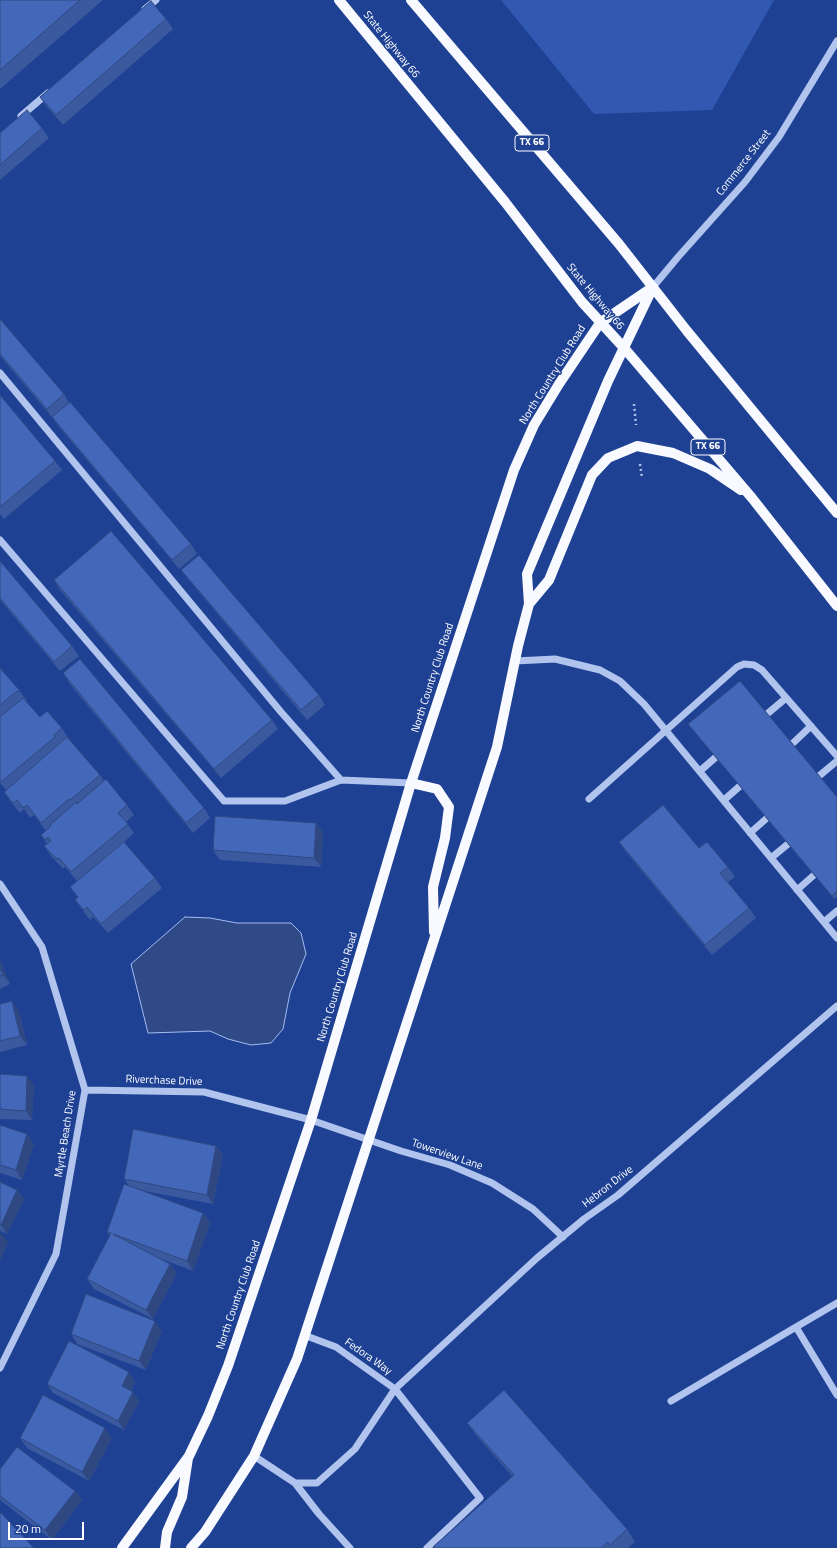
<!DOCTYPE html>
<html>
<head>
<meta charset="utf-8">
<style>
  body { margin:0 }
  #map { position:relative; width:837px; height:1548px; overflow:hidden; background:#1e4194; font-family:"Titillium Web",sans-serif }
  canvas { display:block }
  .scale { position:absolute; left:8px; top:1522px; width:76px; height:18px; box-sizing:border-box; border:2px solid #fff; border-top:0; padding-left:5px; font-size:12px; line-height:14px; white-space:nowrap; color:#fff; -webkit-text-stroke:3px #1e4194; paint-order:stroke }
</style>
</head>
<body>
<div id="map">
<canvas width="837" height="1548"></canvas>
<div class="scale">20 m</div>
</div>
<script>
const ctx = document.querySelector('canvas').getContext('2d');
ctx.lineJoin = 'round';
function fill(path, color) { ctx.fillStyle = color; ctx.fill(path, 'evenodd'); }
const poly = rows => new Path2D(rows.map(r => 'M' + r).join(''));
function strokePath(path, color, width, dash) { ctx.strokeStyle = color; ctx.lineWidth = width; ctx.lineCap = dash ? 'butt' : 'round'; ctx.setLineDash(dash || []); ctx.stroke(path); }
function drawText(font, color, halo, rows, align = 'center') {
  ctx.font = font + ' "Titillium Web",sans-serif'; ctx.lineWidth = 3; ctx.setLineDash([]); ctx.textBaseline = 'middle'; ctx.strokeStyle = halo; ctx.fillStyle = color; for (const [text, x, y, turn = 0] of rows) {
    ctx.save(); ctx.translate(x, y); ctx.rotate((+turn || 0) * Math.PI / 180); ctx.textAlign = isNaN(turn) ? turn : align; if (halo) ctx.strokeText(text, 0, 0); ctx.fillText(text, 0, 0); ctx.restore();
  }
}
fill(poly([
  [501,0,774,0,712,110,594,114]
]), '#3259b2');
const water = poly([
  [185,917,210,918,237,923,291,923,301,933,306,954,290,993,283,1029,271,1043,251,1045,228,1039,210,1031,148,1033,131,964,185,917]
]);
fill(water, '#304987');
strokePath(water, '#a4bdf0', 1);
strokePath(poly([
  [634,404,636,425],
  [640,464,642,478]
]), '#b1c4ee', 2.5, [2, 3]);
strokePath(poly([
  [145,9,156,0],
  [21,116,48,93],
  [653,287,678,257,745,182,779,137,837,41],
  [0,373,281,712,341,780],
  [0,540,224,801,285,801,341,780,411,783],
  [515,661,555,659,600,670,620,681,644,704,837,938],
  [767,714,786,698],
  [792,744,811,726],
  [700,771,716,757],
  [819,776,837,761],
  [589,799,737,667,744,664,754,665,762,670,837,756],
  [724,800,740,786],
  [750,833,767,818],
  [771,858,788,844],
  [0,884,42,947,85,1090,56,1254,0,1368],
  [797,890,814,875],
  [824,922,837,911],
  [85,1090,204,1092,311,1120,401,1151,450,1165,492,1183,533,1209,563,1237],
  [837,1303,796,1327,837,1395],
  [304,1335,336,1347,395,1389,480,1498,427,1548],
  [671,1401,796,1327],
  [254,1456,295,1483,317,1483,355,1449,395,1389,537,1258,584,1219,618,1195,837,1006],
  [295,1483,319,1514,350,1548]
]), '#b1c4ee', 7);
strokePath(poly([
  [339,0,505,202,582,302,625,349,752,498,837,606],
  [411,0,619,244,687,331,837,513],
  [529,604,549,580,592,475,608,458,637,446,673,453,710,469,741,490],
  [411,783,437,789,449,807,445,838,433,887,434,932],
  [122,1548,189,1456,208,1416,228,1366,311,1120,411,783,514,470,534,425,559,384,600,323,653,287],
  [165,1548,167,1532,182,1497,188,1458],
  [191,1548,205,1532,254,1456,297,1359,497,747,518,646,529,604,527,574,608,381,653,287]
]), '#f8faff', 10);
fill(poly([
  [0,0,103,0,0,89],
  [166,19,173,29,63,125,47,107,40,97],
  [42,128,49,138,0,180,0,133],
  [0,319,64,394,69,403,191,544,197,554,179,569,59,427,52,417,0,356],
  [0,395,55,461,62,470,4,519,0,514],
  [0,561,72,646,79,656,60,671,0,600],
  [181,570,319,695,325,705,307,720,188,579],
  [54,580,272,720,278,729,221,778,60,590],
  [0,668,20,691,27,701,26,701,40,717,62,728,68,738,100,775,104,781,127,805,134,815,126,822,134,833,124,842,155,878,162,888,108,933,93,917,90,920,75,900,78,898,70,887,77,881,65,867,63,869,51,856,44,846,47,844,41,835,46,831,34,815,30,818,24,809,20,813,10,801,4,792,6,790,0,783],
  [63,673,204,808,210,818,193,833,69,683],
  [688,724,837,797,837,897,834,899],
  [316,823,323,833,321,867,220,860,213,850],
  [619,842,699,848,728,867,735,877,728,882,749,908,756,918,712,955,625,851],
  [0,960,10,984,0,989],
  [0,1004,19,1011,27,1045,0,1052],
  [0,1074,34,1085,32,1120,0,1119],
  [0,1125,34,1144,22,1180,0,1173],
  [216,1146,223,1155,213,1204,139,1190,203,1213,210,1223,193,1271,159,1258,170,1264,177,1273,153,1319,94,1289,87,1279,110,1236,107,1232,129,1186,124,1179],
  [0,1182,17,1190,24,1199,7,1234,0,1231],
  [162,1331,146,1370,77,1344,71,1334],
  [135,1382,131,1391,139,1401,124,1430,53,1393,47,1384],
  [467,1423,627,1529,635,1542,628,1548,433,1548,512,1476,476,1435],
  [20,1438,112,1438,89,1481,27,1448],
  [0,1469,75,1491,82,1500,52,1540,0,1500]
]), '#3a599f');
fill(poly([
  [316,823,323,833,321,867,314,858],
  [0,960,10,984,3,975,0,966],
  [12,1001,19,1011,27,1045,20,1036],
  [27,1076,34,1085,32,1120,26,1111],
  [27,1134,34,1144,22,1180,16,1170],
  [216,1146,223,1155,213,1204,207,1195],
  [17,1190,24,1199,7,1234,1,1225],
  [203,1213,210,1223,193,1271,187,1261],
  [1,1233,8,1242,0,1261,0,1235],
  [170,1264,177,1273,153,1319,146,1310],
  [155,1321,162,1331,146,1370,139,1361],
  [129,1372,135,1382,128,1396,122,1386],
  [133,1392,139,1401,124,1430,118,1421],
  [105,1428,112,1438,89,1481,82,1472],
  [75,1491,82,1500,52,1540,45,1530]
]), '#2f4882');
const building = poly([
  [0,0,80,0,0,70,0,0],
  [151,1,166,19,56,115,40,97,151,1],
  [27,110,42,128,0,165,0,133,27,110],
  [0,319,64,394,47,409,0,354,0,319],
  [0,395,55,461,0,507,0,395],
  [70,402,191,544,172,560,52,417,70,402],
  [111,531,272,720,214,769,54,580,111,531],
  [199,555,319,695,301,710,181,570,199,555],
  [0,561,72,646,54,662,0,598,0,561],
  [80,659,204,808,186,823,63,673,80,659],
  [0,668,20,691,18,692,17,691,0,705,0,668],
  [740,681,837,797,837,891,832,896,688,724,740,681],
  [23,698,40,717,47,711,62,728,54,735,55,737,1,782,0,781,0,717,23,698],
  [67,737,100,775,70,800,69,799,41,823,27,805,23,808,17,800,13,803,4,792,67,737],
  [106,779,127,805,118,813,128,824,71,872,59,858,57,859,44,846,51,841,48,837,45,840,41,835,51,826,50,825,76,802,77,804,106,779],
  [663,805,699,848,707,842,728,867,720,873,749,908,705,945,619,842,663,805],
  [215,816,316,823,314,858,213,850,215,816],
  [124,842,155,878,101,924,87,907,84,910,75,900,78,897,70,887,124,842],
  [0,966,3,975,0,976,0,966],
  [12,1001,20,1036,0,1041,0,1004,12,1001],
  [0,1074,27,1076,26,1111,0,1109,0,1074],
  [0,1125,27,1134,16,1170,0,1165,0,1125],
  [133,1129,216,1146,207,1195,124,1179,133,1129],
  [0,1182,17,1190,1,1225,0,1224,0,1182],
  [124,1184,203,1213,187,1261,113,1234,170,1264,146,1310,87,1279,111,1233,107,1232,124,1184],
  [86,1294,155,1321,139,1361,71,1334,86,1294],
  [69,1341,129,1372,122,1386,133,1392,118,1421,47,1384,69,1341],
  [504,1390,627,1529,610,1545,608,1542,601,1548,434,1548,433,1547,514,1475,467,1423,504,1390],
  [43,1395,105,1428,82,1472,20,1438,43,1395],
  [17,1447,75,1491,45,1530,0,1496,0,1469,17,1447],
  [0,1512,34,1548,0,1548,0,1512]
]);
fill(building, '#4367b9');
strokePath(building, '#2f4882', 1);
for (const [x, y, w] of [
  [532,143,34],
  [708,447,34]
]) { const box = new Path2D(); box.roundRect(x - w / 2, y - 8, w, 16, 3); ctx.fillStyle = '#1e4194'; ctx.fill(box); strokePath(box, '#fff', 1); }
drawText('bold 10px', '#fff', null, [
  ["TX 66",532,143],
  ["TX 66",708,447]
]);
drawText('11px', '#fff', '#1e4194', [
  ["State Highway 66",391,45,51],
  ["Commerce Street",744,163,-52],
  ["State Highway 66",595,297,50],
  ["North Country Club Road",553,375,-58],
  ["North Country Club Road",433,678,-72],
  ["North Country Club Road",338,987,-73],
  ["Riverchase Drive",164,1081,2],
  ["Myrtle Beach Drive",66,1134,-81],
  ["Towerview Lane",447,1155,19],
  ["Hebron Drive",608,1187,-38],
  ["North Country Club Road",239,1295,-71],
  ["Fedora Way",368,1357,35]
]);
</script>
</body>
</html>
